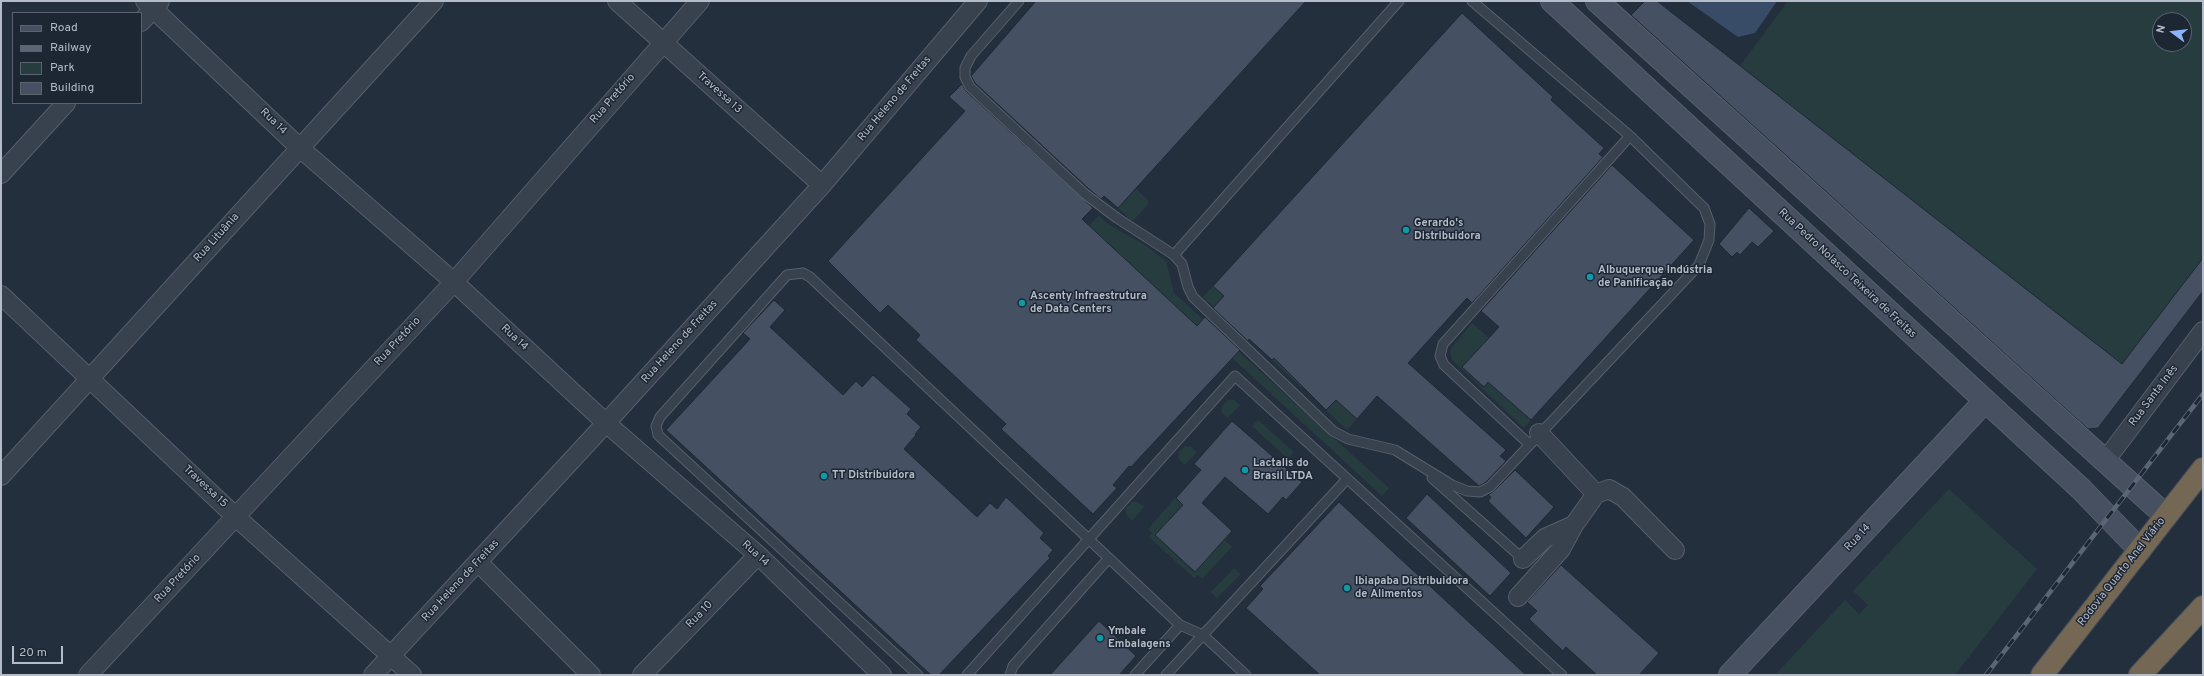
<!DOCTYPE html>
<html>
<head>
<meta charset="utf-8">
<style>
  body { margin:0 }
  #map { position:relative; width:2204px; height:676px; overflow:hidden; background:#242f3e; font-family:Overpass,sans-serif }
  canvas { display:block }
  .frame { position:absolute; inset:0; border:2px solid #b4bcc9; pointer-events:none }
  .legend { position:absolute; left:12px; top:12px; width:130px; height:92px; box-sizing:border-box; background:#1d2633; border:1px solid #59626f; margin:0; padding:5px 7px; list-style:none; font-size:12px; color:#b4bcc9 }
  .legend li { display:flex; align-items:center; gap:8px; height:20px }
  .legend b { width:20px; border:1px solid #59626f }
  .north { position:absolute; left:2152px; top:12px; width:40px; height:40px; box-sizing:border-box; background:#1d2633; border:1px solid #59626f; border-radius:50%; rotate:285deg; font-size:11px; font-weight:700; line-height:16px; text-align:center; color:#b4bcc9 }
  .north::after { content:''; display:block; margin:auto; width:14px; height:18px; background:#8ab4f8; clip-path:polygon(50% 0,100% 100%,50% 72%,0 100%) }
  .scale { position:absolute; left:12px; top:646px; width:51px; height:18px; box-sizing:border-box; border:2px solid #b4bcc9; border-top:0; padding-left:5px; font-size:12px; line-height:14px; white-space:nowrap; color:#b4bcc9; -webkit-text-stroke:3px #1d2633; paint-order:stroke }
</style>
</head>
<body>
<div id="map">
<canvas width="2204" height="676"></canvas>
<div class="frame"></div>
<ul class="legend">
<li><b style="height:5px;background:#465061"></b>Road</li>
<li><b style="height:5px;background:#5a6575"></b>Railway</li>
<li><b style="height:11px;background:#263c3f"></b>Park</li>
<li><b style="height:11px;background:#455162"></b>Building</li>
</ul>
<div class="north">N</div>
<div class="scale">20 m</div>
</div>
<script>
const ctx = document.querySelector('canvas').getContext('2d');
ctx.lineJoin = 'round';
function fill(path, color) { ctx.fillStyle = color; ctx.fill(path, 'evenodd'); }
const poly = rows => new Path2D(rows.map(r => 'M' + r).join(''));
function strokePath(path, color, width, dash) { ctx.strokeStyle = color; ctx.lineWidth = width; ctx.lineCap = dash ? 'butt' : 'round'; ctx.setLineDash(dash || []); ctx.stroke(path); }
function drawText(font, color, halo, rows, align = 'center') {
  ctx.font = font + ' Overpass,sans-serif'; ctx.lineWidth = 3; ctx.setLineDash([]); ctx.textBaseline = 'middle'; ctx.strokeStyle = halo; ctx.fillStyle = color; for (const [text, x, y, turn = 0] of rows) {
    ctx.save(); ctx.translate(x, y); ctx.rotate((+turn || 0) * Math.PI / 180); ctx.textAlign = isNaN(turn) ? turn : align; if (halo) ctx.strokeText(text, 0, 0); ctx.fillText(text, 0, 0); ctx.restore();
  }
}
fill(poly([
  [1788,1,2203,1,2203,258,2130,354,2137,376,1740,66],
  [2160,20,2184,20,2184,44,2160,44],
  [1136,189,1148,200,1148,204,1134,220,1131,220,1118,208],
  [1099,215,1108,224,1145,245,1166,261,1174,293,1389,488,1382,496,1089,226],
  [1213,286,1224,296,1214,307,1203,297],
  [1472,323,1489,338,1462,367,1483,387,1513,355,1505,396,1531,420,1524,428,1452,360,1450,351,1453,346],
  [1274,358,1293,376,1310,376,1301,387,1272,360],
  [1228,400,1234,400,1240,405,1227,418,1221,411,1222,406],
  [1336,400,1357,419,1347,430,1326,410],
  [1258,420,1294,452,1288,459,1252,426],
  [1185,446,1191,447,1197,452,1184,465,1178,458,1179,452],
  [1949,489,2037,569,1955,675,1775,675,1845,600,1859,614,1868,605,1853,591],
  [1175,498,1183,505,1155,535,1194,572,1224,540,1232,547,1202,579,1198,575,1194,578,1149,537,1152,533,1148,529],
  [1132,502,1138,502,1144,507,1132,521,1126,514,1126,508],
  [1234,568,1241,574,1217,598,1211,592]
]), '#263c3f');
fill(poly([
  [1687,1,1777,1,1755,33,1738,37]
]), '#394c67');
const building = poly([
  [1036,1,1306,1,1118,208,1104,196,1101,199,1089,189,975,83,971,76,1036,1],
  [1645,1,1657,1,2122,364,2203,258,2203,291,2098,428,2088,429,1631,15,1645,1],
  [1462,13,1553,97,1551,100,1604,148,1599,154,1603,157,1472,303,1467,298,1408,363,1506,450,1500,456,1506,461,1486,482,1479,486,1377,396,1357,419,1336,400,1326,410,1274,358,1272,360,1249,339,1248,341,1213,308,1224,296,1213,286,1462,13],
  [962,84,966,91,1093,208,1082,219,1197,326,1205,317,1240,350,1131,467,1129,466,1113,485,1117,488,1093,514,1001,429,1006,424,916,340,920,335,888,305,880,313,828,261,965,111,949,97,962,84],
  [1612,165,1694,240,1531,420,1488,382,1484,387,1462,367,1499,327,1481,311,1612,165],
  [1749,208,1774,231,1758,247,1752,242,1740,255,1737,252,1732,257,1719,244,1749,208],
  [774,300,785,310,770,327,843,395,856,381,862,387,873,375,911,409,907,414,921,427,915,434,916,435,904,449,977,517,990,503,997,509,1006,497,1044,533,1040,538,1053,550,1048,556,1050,558,939,675,931,675,666,430,750,339,743,333,774,300],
  [1232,421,1302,482,1286,500,1283,497,1268,514,1225,477,1202,503,1232,531,1195,572,1155,535,1183,505,1176,498,1201,470,1194,464,1232,421],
  [1515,470,1554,507,1526,538,1488,501,1491,497,1488,495,1494,491,1515,470],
  [1427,494,1511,573,1490,596,1406,518,1427,494],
  [1339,502,1526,675,1320,675,1246,608,1263,589,1260,586,1339,502],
  [1561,565,1659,653,1639,675,1597,675,1566,647,1563,651,1529,619,1537,611,1527,602,1561,565],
  [1099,621,1136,656,1119,675,1050,675,1099,621]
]);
fill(building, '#455162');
strokePath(building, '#1f2835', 1);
const lane = poly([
  [1019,1,971,56,965,68,965,77,970,87,1085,194,1117,218,1174,255,1182,264,1188,287,1193,297,1333,431,1348,439,1395,450,1452,485,1467,491,1480,492,1490,487,1699,265,1709,240,1710,224,1704,208,1630,136,1472,1],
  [1174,255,1399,1],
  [1529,444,1444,365,1440,356,1443,344,1630,136],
  [1432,478,1523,559],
  [918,675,658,435,656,426,660,417,787,275,803,273,810,277,1180,625,1203,635,1246,675],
  [967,675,1235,376,1562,675],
  [1010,675,1013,666,1109,558],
  [1135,675,1180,625],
  [1166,675,1347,479]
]);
const street = poly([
  [145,1,300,148,454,282,606,423,758,555,882,675],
  [617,1,822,185],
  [141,22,160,1],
  [1,174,66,103],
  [1,295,236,517,412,675],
  [1539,433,1596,494,1609,489,1623,497,1675,550],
  [2105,461,2203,331],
  [1,476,434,1],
  [1523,559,1545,538,1574,525],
  [478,562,591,675],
  [1518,597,1561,549,1574,525,1596,494],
  [88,675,454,282,700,1],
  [373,675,606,423,822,185,978,1],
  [642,675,758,555]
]);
const secondary = poly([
  [1552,1,2081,489,2140,550],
  [1597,1,2166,516],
  [1730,675,1985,401]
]);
const highway = poly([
  [2042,675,2203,469],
  [2140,675,2203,607]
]);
strokePath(lane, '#565f6c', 11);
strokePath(street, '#565f6c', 20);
strokePath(secondary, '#565f6c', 24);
strokePath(highway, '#434c59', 24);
strokePath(lane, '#38414e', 9);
strokePath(street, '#38414e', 18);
strokePath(secondary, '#465061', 22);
strokePath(highway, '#746855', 22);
const rail = poly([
  [1986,675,2203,394]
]);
strokePath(rail, '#5a6575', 4.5);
strokePath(rail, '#1d2633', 3, [9]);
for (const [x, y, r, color] of [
  [1406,230,4,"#0f9aa8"],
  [1590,277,4,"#0f9aa8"],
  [1022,303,4,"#0f9aa8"],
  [1245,470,4,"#0f9aa8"],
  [824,476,4,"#0f9aa8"],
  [1347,588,4,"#0f9aa8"],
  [1100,638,4,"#0f9aa8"]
]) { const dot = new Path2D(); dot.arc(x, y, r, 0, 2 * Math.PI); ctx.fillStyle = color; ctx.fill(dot); strokePath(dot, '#1d2633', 1.5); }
drawText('11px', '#b4bcc9', '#1d2633', [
  ["Travessa 13",719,93,42],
  ["Rua Pretório",613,99,-49],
  ["Rua Heleno de Freitas",895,99,-50],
  ["Rua 14",273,122,44],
  ["Rua Lituânia",217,238,-48],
  ["Rua Pedro Nolasco Teixeira de Freitas",1847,274,43],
  ["Rua 14",514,338,43],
  ["Rua Pretório",398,342,-47],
  ["Rua Heleno de Freitas",680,342,-48],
  ["Rua Santa Inês",2154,396,-53],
  ["Travessa 15",205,487,43],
  ["Rua 14",1858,538,-47],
  ["Rua 14",755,554,42],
  ["Rodovia Quarto Anel Viário",2122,572,-52],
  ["Rua Pretório",178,579,-47],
  ["Rua Heleno de Freitas",461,581,-47],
  ["Rua 10",700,615,-46]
]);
drawText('bold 11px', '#b4bcc9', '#1d2633', [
  ["Gerardo's",1414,224],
  ["Distribuidora",1414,237],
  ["Albuquerque Indústria",1598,271],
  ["de Panificação",1598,284],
  ["Ascenty Infraestrutura",1030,297],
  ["de Data Centers",1030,310],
  ["Lactalis do",1253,464],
  ["Brasil LTDA",1253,477],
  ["TT Distribuidora",832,476],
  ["Ibiapaba Distribuidora",1355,582],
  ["de Alimentos",1355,595],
  ["Ymbale",1108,632],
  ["Embalagens",1108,645]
], 'left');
</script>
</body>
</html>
